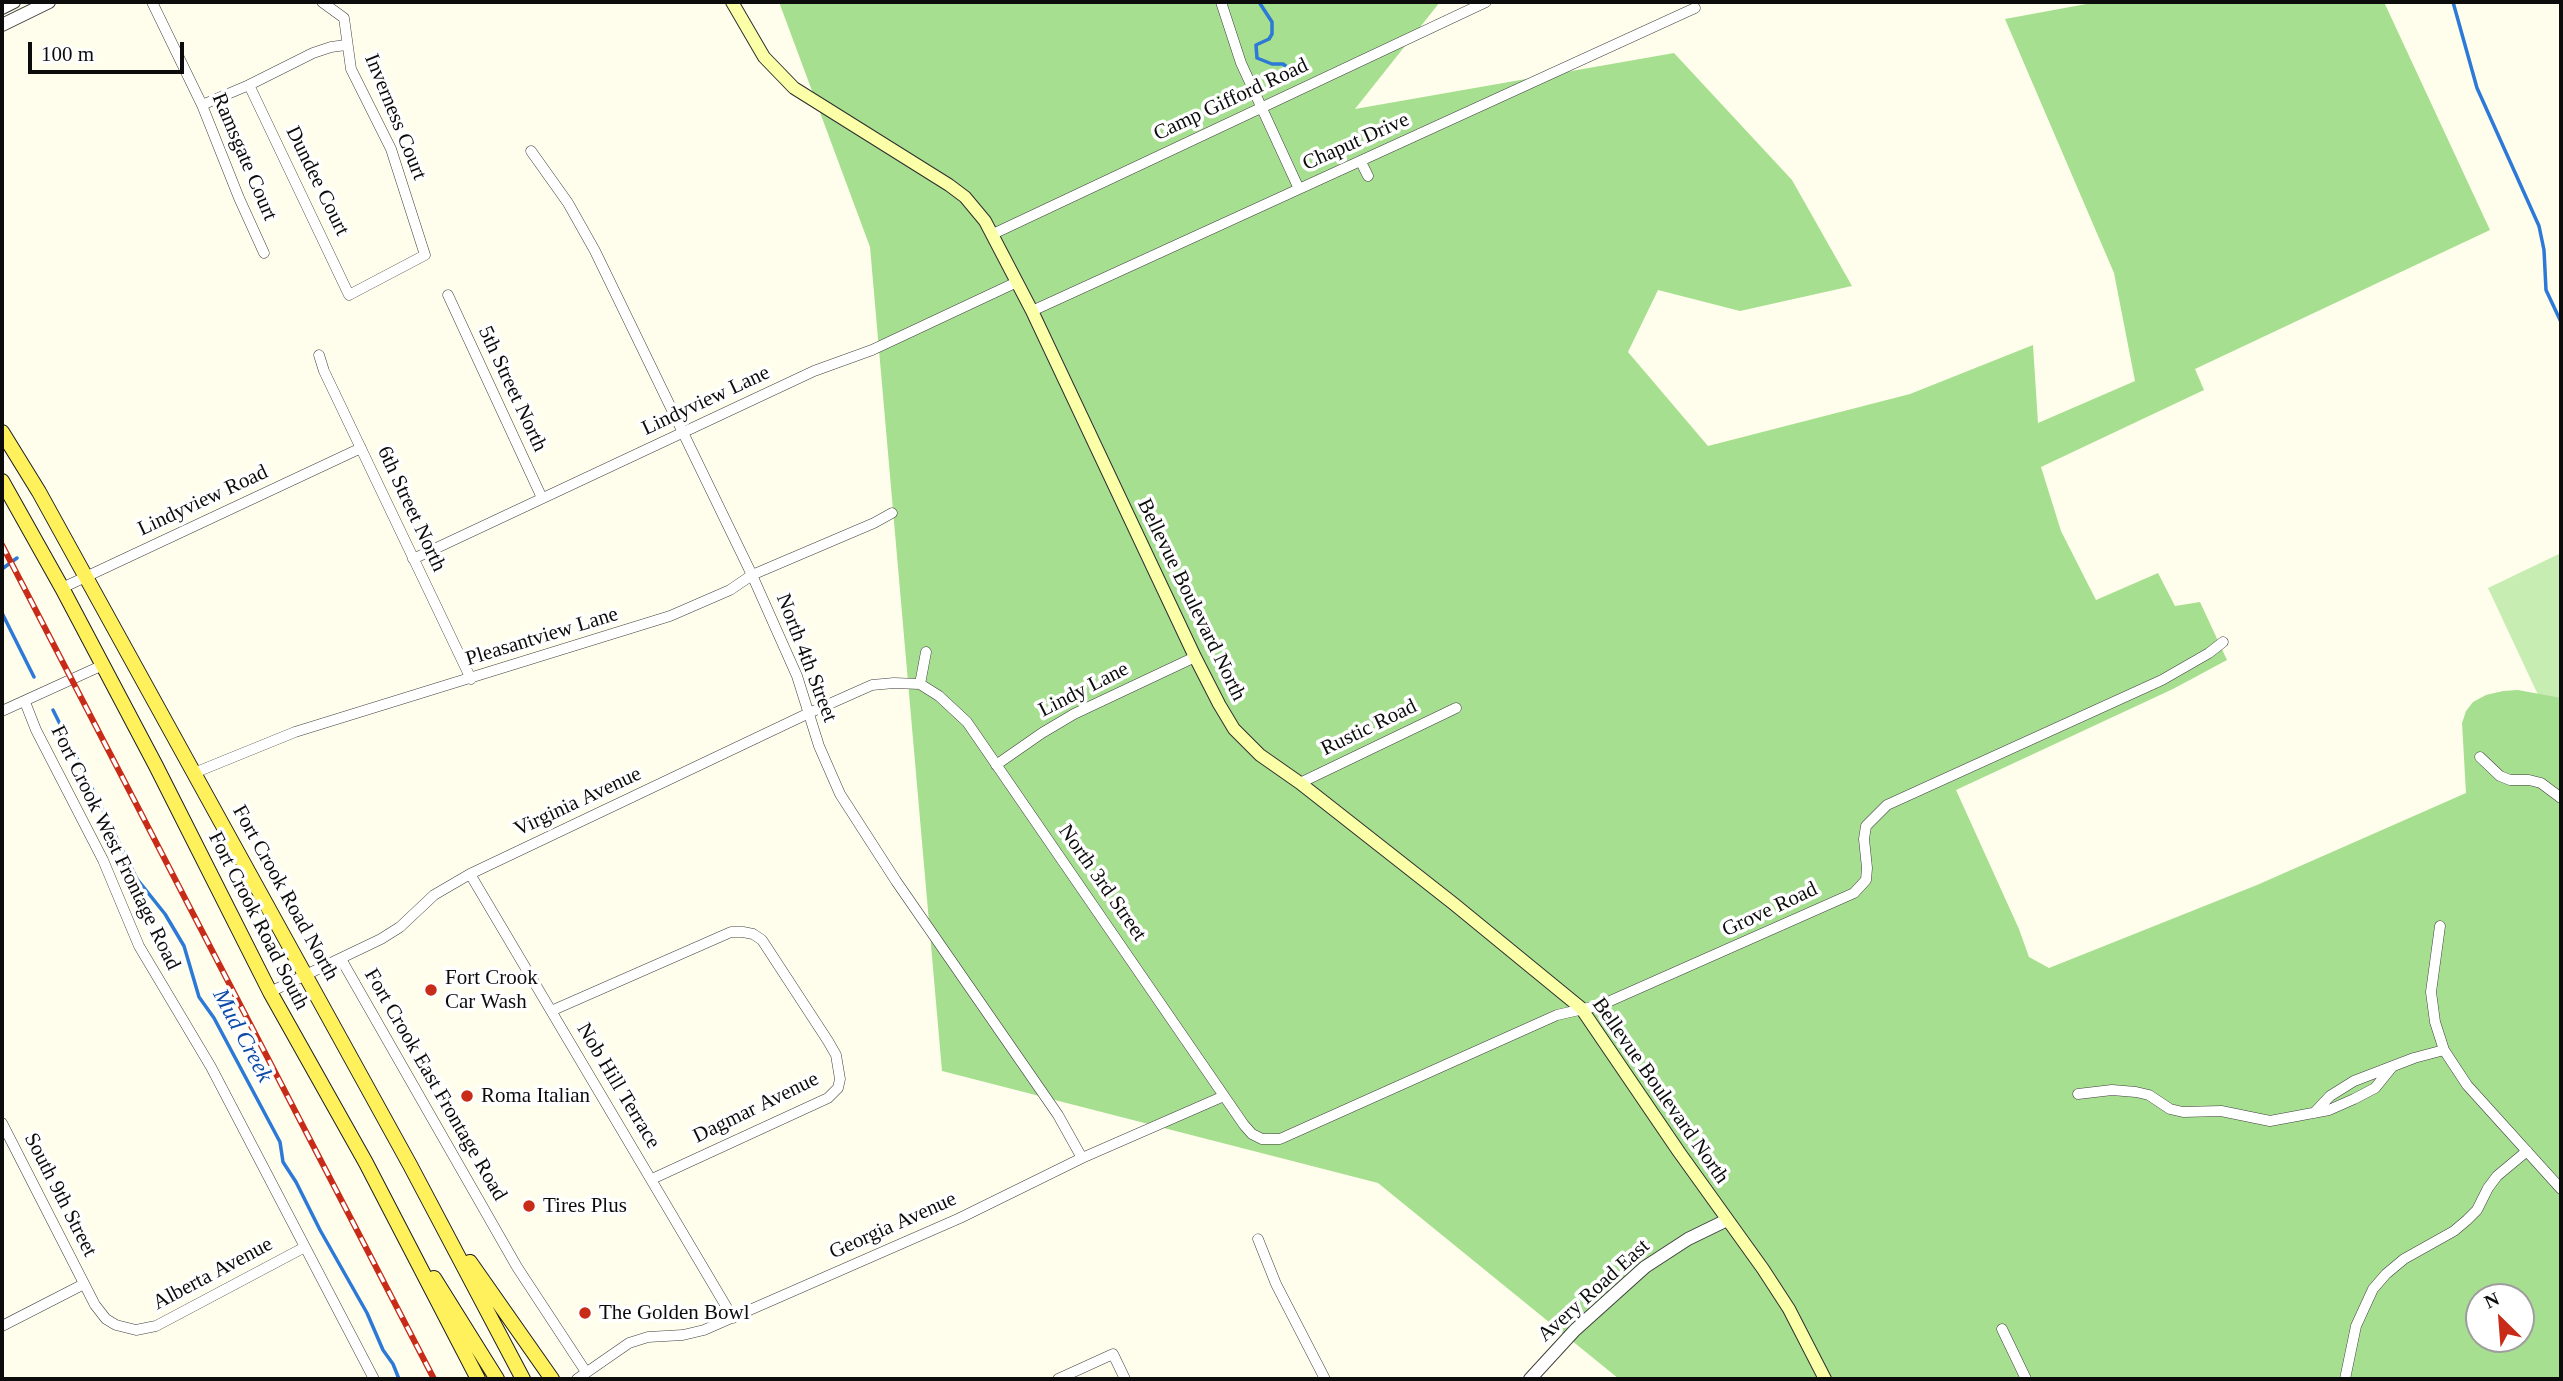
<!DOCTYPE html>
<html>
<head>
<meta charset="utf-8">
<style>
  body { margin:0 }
  #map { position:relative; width:2563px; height:1381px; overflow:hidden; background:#fffeec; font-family:"Times New Roman",serif }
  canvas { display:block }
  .frame { position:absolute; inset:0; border:4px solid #0c0c0c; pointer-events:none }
  .north { position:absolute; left:2465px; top:1283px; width:70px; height:70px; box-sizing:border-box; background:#fff; border:2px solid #9e9e9e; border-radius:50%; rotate:335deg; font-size:19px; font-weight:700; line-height:28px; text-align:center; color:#0c0c0c }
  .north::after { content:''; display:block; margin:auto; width:24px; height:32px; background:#c82c19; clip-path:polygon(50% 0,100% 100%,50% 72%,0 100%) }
  .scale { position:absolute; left:28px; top:42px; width:156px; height:32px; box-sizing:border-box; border:4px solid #0c0c0c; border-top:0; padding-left:9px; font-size:21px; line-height:24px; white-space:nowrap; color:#0c0c0c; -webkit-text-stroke:5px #fff; paint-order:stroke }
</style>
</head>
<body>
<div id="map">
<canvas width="2563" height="1381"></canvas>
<div class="frame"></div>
<div class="north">N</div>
<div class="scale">100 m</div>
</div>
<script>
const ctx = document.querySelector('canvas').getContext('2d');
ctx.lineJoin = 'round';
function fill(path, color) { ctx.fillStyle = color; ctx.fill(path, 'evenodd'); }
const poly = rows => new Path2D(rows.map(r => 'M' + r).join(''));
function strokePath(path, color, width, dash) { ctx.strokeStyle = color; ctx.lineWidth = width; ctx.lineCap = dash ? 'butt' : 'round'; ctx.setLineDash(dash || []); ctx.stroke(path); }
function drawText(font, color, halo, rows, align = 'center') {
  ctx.font = font + ' "Times New Roman",serif'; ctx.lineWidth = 7; ctx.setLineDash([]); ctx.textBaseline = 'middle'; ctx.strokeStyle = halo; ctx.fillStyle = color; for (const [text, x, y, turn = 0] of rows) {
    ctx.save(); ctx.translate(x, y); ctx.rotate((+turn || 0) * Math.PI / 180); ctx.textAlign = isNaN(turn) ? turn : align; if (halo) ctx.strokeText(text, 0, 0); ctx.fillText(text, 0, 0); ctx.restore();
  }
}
fill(poly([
  [2561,553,2561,744,2488,588]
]), '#c7edb2');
fill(poly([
  [779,2,1440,2,1355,109,1674,53,1792,180,1852,286,1740,311,1658,290,1628,352,1708,446,1910,394,2033,345,2038,423,2135,381,2114,273,2005,19,2097,2,2384,2,2490,230,2195,369,2204,390,2041,467,2061,531,2096,600,2158,573,2175,606,2200,602,2227,660,2173,689,1956,790,2019,929,2029,957,2049,968,2257,885,2466,793,2462,723,2466,711,2473,702,2486,695,2503,691,2518,690,2561,698,2561,1379,1619,1379,1378,1183,942,1071,870,247],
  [2479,1297,2521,1297,2521,1339,2479,1339]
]), '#a7df90');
strokePath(poly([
  [1259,2,1272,22,1272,34,1269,39,1256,45,1257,58,1272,64,1283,64,1296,74],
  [2453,2,2477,88,2539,226,2544,250,2546,290,2561,322],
  [2,569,17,558],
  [2,613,34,677],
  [53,710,137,879,165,914,184,946,199,997,214,1018,280,1142,283,1162,296,1182,320,1230,367,1313,383,1350,393,1364,399,1379]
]), '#2d79d8', 3.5);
const minor = poly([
  [152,2,202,105,239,198,264,253],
  [1221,2,1241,63,1299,189],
  [249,85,349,295,425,255,391,149,351,69,344,18,322,2],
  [202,105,249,85,313,53,331,47,346,45],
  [531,151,568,203,595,251,752,575,797,676,819,746,840,794,896,881,1058,1115,1082,1158],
  [1361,162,1368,176],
  [993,234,1486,2],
  [448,295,542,498],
  [1032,311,1695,8],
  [319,355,324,371,471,679],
  [413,559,814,371,872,350,1017,282],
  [62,588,361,448],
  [926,652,920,684,939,696,967,722,1244,1125,1252,1134,1262,1139,1280,1139,1557,1015,1601,1005,1854,893,1866,880,1867,868,1864,839,1866,826,1887,805,2162,680,2209,653,2223,642],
  [25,702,36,730,103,860,139,946,211,1067,374,1379],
  [2,711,103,665],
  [2480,757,2500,776,2510,780,2529,780,2541,783,2561,798],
  [996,765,1042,733,1074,714,1195,657],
  [194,773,295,732,670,616,730,590,752,575,874,523,892,513],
  [1300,783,1456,708],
  [470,874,733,1318],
  [2440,926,2431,992,2435,1022,2444,1050,2467,1085,2561,1189],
  [341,959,517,1267,586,1372],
  [270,992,381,939,400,927,434,895,470,874,809,713,872,685,894,683,920,684],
  [551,1011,731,932,743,932,753,934,762,940,828,1041,836,1055,840,1079,838,1088,828,1098,652,1179],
  [2078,1094,2112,1090,2136,1092,2149,1095,2170,1109,2183,1112,2221,1111,2270,1121,2329,1110,2354,1099,2375,1088,2392,1067],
  [2314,1113,2330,1096,2354,1081,2414,1058,2444,1050],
  [2,1123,95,1305,106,1319,116,1325,136,1330,156,1326,305,1247],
  [1258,1239,1276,1284,1325,1379],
  [2,1326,84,1284],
  [2002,1329,2026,1379],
  [577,1379,629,1343,648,1337,683,1335,704,1330,960,1218,1082,1158,1224,1096],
  [1058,1379,1113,1354,1125,1379],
  [2345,1379,2356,1326,2373,1289,2386,1274,2404,1259,2454,1231,2467,1220,2477,1210,2488,1188,2497,1176,2527,1151]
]);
const tertiary = poly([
  [2,8,14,2],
  [2,25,49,2],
  [1530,1379,1575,1330,1645,1267,1688,1239,1727,1220]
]);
const secondary = poly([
  [732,2,764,57,794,88,949,185,965,197,985,221,1032,311,1195,657,1219,704,1234,729,1260,755,1300,783,1454,904,1581,1008,1679,1152,1763,1269,1789,1309,1825,1379]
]);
const primary = poly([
  [2,432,39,492,410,1165,523,1379],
  [2,481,62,588,156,766,270,992,366,1163,478,1379],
  [470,1262,552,1379],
  [434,1278,497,1379]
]);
strokePath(minor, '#3f3f3f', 11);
strokePath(tertiary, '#3f3f3f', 14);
strokePath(secondary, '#2e2e2e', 14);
strokePath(primary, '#1d1d1d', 16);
strokePath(minor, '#fff', 10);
strokePath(tertiary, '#fff', 12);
strokePath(secondary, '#fbffa7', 12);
strokePath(primary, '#fff15c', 14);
const rail = poly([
  [2,545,434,1379]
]);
strokePath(rail, '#c82c19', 6);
strokePath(rail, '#fff', 3.5, [10]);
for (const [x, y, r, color] of [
  [431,990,7,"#c82c19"],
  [467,1096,7,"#c82c19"],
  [529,1206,7,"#c82c19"],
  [585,1313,7,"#c82c19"]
]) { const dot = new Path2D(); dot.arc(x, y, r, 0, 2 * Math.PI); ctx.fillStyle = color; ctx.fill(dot); strokePath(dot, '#fff', 2.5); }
drawText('21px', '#0c0c0c', '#fff', [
  ["Camp Gifford Road",1231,100,-25],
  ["Inverness Court",395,117,68],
  ["Chaput Drive",1356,142,-24],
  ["Ramsgate Court",244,157,67],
  ["Dundee Court",317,181,64],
  ["5th Street North",512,389,65],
  ["Lindyview Lane",706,401,-25],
  ["Lindyview Road",203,501,-25],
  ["6th Street North",411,509,65],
  ["Bellevue Boulevard North",1191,600,64],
  ["Pleasantview Lane",542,637,-17],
  ["North 4th Street",806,658,69],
  ["Lindy Lane",1084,690,-27],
  ["Rustic Road",1369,728,-26],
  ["Virginia Avenue",578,802,-25],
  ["Fort Crook West Frontage Road",115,848,64],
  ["North 3rd Street",1102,883,55],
  ["Fort Crook Road North",285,893,61],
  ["Grove Road",1770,910,-25],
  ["Fort Crook Road South",258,921,63],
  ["Fort Crook East Frontage Road",435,1085,60],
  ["Nob Hill Terrace",618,1086,59],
  ["Bellevue Boulevard North",1660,1091,55],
  ["Dagmar Avenue",756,1108,-26],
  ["South 9th Street",60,1195,63],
  ["Georgia Avenue",893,1226,-24],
  ["Alberta Avenue",213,1274,-28],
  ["Avery Road East",1594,1291,-42]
]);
drawText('21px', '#0c0c0c', '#fff', [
  ["Fort Crook",445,978],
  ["Car Wash",445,1002],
  ["Roma Italian",481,1096],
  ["Tires Plus",543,1206],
  ["The Golden Bowl",599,1313]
], 'left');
drawText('italic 23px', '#0c4ba8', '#fff', [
  ["Mud Creek",242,1036,62]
]);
</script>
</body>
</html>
